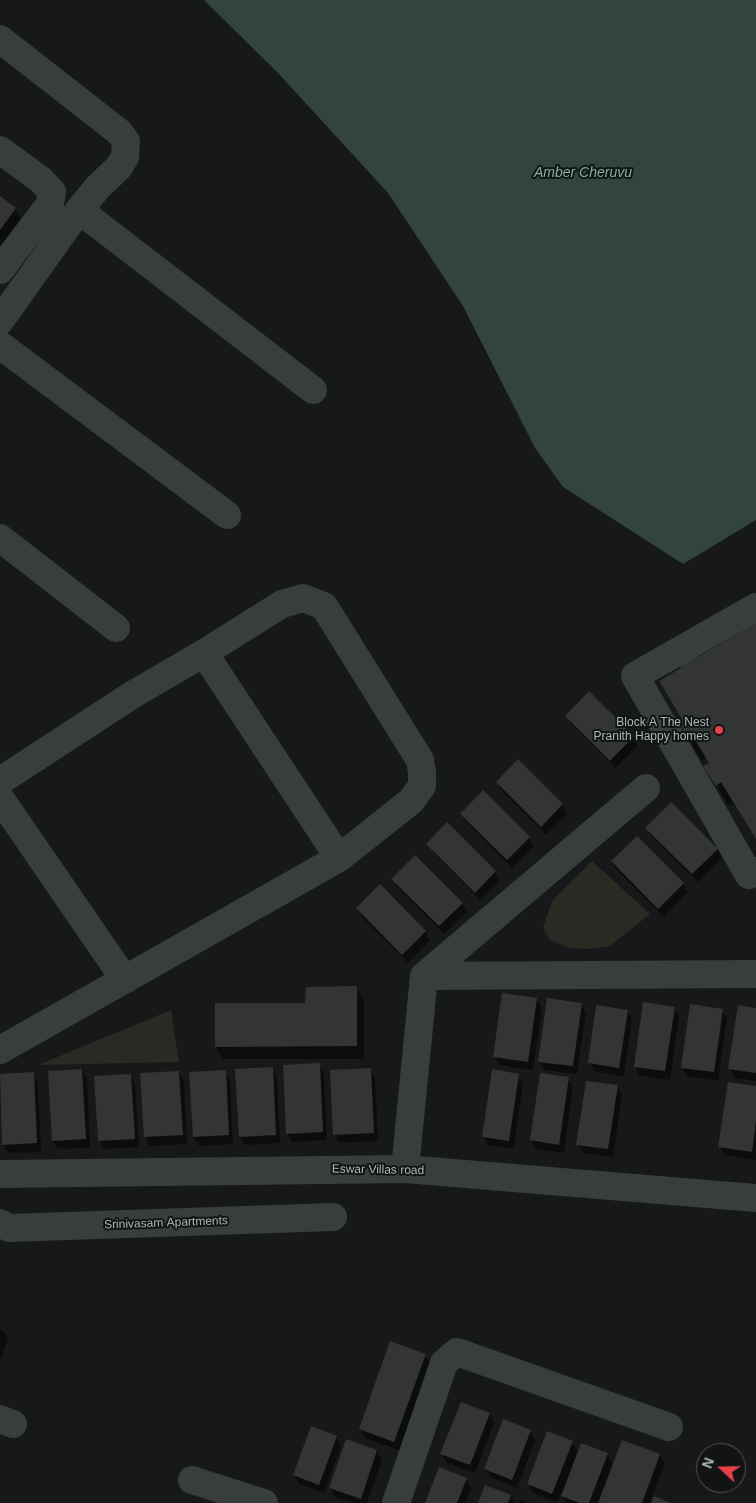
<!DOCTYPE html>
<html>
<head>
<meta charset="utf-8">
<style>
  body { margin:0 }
  #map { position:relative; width:756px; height:1503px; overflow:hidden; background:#171819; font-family:Arial,sans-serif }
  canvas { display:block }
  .north { position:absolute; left:696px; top:1443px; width:50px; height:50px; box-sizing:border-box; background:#121314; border:1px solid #4f5555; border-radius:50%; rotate:291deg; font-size:14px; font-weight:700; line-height:20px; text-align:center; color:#aab8b7 }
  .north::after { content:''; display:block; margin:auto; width:18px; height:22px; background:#e8404a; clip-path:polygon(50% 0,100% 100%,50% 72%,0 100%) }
</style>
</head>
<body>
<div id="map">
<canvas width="756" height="1503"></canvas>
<div class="north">N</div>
</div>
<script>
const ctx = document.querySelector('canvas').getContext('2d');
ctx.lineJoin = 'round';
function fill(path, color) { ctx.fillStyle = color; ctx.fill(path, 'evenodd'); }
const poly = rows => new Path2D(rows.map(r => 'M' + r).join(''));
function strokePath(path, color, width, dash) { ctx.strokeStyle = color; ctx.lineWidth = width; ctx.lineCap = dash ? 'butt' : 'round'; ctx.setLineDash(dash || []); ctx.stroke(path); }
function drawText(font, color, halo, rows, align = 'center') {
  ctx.font = font + ' Arial,sans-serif'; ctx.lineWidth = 4; ctx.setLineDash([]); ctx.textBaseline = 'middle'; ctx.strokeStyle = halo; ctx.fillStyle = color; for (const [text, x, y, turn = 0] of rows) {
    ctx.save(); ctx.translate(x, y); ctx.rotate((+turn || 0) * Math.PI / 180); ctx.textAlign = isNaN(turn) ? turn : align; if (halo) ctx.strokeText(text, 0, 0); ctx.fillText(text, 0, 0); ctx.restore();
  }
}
fill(poly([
  [592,861,650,914,610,946,590,949,569,948,550,940,543,927,552,901],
  [171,1010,179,1062,38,1065]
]), '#282b23');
fill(poly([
  [204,0,756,0,756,520,683,564,563,487,535,448,463,306,388,193,278,73]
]), '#33433f');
fill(poly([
  [0,197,15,208,24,225,0,259],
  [744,630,756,838,734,803,729,806,705,767,711,764,707,758,702,761,679,722,683,720,698,659],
  [589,693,633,737,638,746,615,768,571,724,567,716],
  [518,761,562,805,567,814,546,835,502,791,497,782],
  [461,814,529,838,534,846,512,868,466,822],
  [447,824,495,872,500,881,480,900,433,852,428,844],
  [647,828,717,849,722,858,698,882,652,837],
  [612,862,683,884,688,892,664,917,617,870],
  [393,879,462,903,467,912,444,934,398,888],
  [357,908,425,932,430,940,408,963,362,917],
  [356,988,364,1000,364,1059,223,1059,216,1047,307,1004],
  [537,1000,542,1008,533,1070,499,1065,494,1057],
  [581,1004,586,1013,577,1074,544,1070,539,1061],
  [674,1008,679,1016,670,1080,640,1076,635,1067],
  [756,1009,756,1081,735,1078,730,1069],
  [722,1010,727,1018,718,1081,687,1076,682,1067],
  [627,1011,632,1019,624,1076,595,1072,590,1063],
  [319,1065,324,1073,327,1140,292,1142,287,1133],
  [272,1068,277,1077,280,1143,245,1145,240,1137],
  [370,1069,375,1078,378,1141,339,1143,334,1135],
  [82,1070,87,1079,90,1148,58,1149,53,1141],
  [225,1071,230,1080,233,1144,199,1146,194,1137,191,1073],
  [179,1072,184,1081,187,1144,150,1146,145,1137,142,1074],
  [33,1074,38,1082,41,1152,8,1153,3,1145,0,1076],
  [130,1075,135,1084,139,1147,104,1149,99,1140],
  [518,1075,523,1083,514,1149,488,1145,483,1137],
  [568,1078,573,1087,564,1153,536,1149,531,1140],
  [617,1086,622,1095,613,1157,583,1153,578,1145],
  [756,1088,756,1160,725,1155,720,1146],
  [0,1329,3,1331,8,1339,0,1361],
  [425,1355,430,1364,399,1450,365,1438,360,1429],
  [489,1414,494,1423,475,1473,447,1463,442,1454],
  [530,1431,535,1440,517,1488,490,1477,485,1469],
  [336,1437,341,1446,324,1493,299,1484,294,1475],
  [623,1441,660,1455,665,1464,650,1503,567,1503,561,1493,557,1502,533,1493,528,1484,572,1442,579,1453,607,1454,614,1466],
  [377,1451,382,1460,367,1503,355,1503,335,1497,330,1488],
  [466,1479,471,1488,465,1503,427,1503],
  [511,1496,515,1503,480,1503],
  [520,1500,528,1503,519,1503]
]), '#0007');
fill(poly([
  [0,196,16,208,0,230],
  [756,613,756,839,721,782,716,786,703,766,709,763,694,738,689,740,678,722,682,719,659,681,681,668,677,661,694,651,698,657,743,630],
  [589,691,634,736,610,761,565,716],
  [518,759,563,804,541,827,496,782],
  [483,790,530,837,507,860,460,814],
  [671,802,718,849,692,874,645,828],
  [447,822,496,871,475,893,426,844],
  [637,836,684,883,658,909,611,861],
  [415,855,463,903,439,926,391,879],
  [380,884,426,931,402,955,356,908],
  [357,986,357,1046,215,1047,215,1003,305,1003,306,987],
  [502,993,537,998,528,1062,493,1057],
  [547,998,582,1003,573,1066,538,1062],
  [643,1002,675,1007,665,1071,634,1067],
  [690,1004,723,1009,714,1072,681,1068],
  [596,1005,628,1010,619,1068,588,1063],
  [738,1005,756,1008,756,1073,728,1069],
  [320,1063,323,1132,286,1134,283,1065],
  [273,1067,276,1135,239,1137,235,1069],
  [371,1068,374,1133,333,1135,330,1070],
  [82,1069,86,1139,52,1141,48,1071],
  [492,1069,519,1074,509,1141,482,1137],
  [226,1070,229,1135,193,1137,189,1072],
  [179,1071,183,1135,144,1137,140,1073],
  [34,1072,37,1143,2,1145,0,1074],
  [540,1073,569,1077,559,1145,530,1140],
  [131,1074,135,1139,98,1141,94,1076],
  [586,1081,618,1085,608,1149,576,1145],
  [728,1082,756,1086,756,1121,752,1152,718,1147],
  [390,1341,426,1354,394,1442,359,1429],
  [461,1402,490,1413,470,1465,440,1454],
  [503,1419,531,1430,512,1480,484,1469],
  [311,1426,337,1436,319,1485,293,1475],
  [547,1431,573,1441,552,1494,527,1484],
  [346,1439,377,1450,361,1499,329,1488],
  [622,1440,660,1454,642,1503,598,1503],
  [581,1443,608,1453,589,1503,580,1503,561,1496],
  [439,1467,467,1478,457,1503,425,1503],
  [485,1485,511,1495,508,1503,478,1503],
  [654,1496,671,1503,651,1503]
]), '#323435');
strokePath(poly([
  [0,39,119,132,126,141,125,157,119,167,98,187,79,210,0,321],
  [0,150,41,180,52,192,50,204,0,270],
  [79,210,313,390],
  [0,345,227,515],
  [0,538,116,628],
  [756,607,635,676,749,875,756,871],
  [204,653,339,858],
  [0,781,132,695,204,653,282,604,303,598,324,606,420,760,422,772,422,786,411,801,339,858,0,1050],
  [0,798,125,980],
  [424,976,756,974],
  [405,1169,424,976,646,788],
  [0,1174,405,1169,756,1198],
  [0,1223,9,1228,333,1217],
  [0,1419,13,1424],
  [192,1480,264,1503],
  [396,1503,444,1363,457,1352,669,1427]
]), '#383d3d', 28);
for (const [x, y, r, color] of [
  [719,730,5,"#e8404a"]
]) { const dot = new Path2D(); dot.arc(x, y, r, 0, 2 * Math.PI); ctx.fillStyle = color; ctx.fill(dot); strokePath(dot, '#121314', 2); }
drawText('12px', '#aab8b7', '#121314', [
  ["Block A The Nest",709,723],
  ["Pranith Happy homes",709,737]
], 'right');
drawText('12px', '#aab8b7', '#121314', [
  ["Eswar Villas road",378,1170,1],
  ["Srinivasam Apartments",166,1223,-2]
]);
drawText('italic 14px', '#83b1a5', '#121314', [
  ["Amber Cheruvu",583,173]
]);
</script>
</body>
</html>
